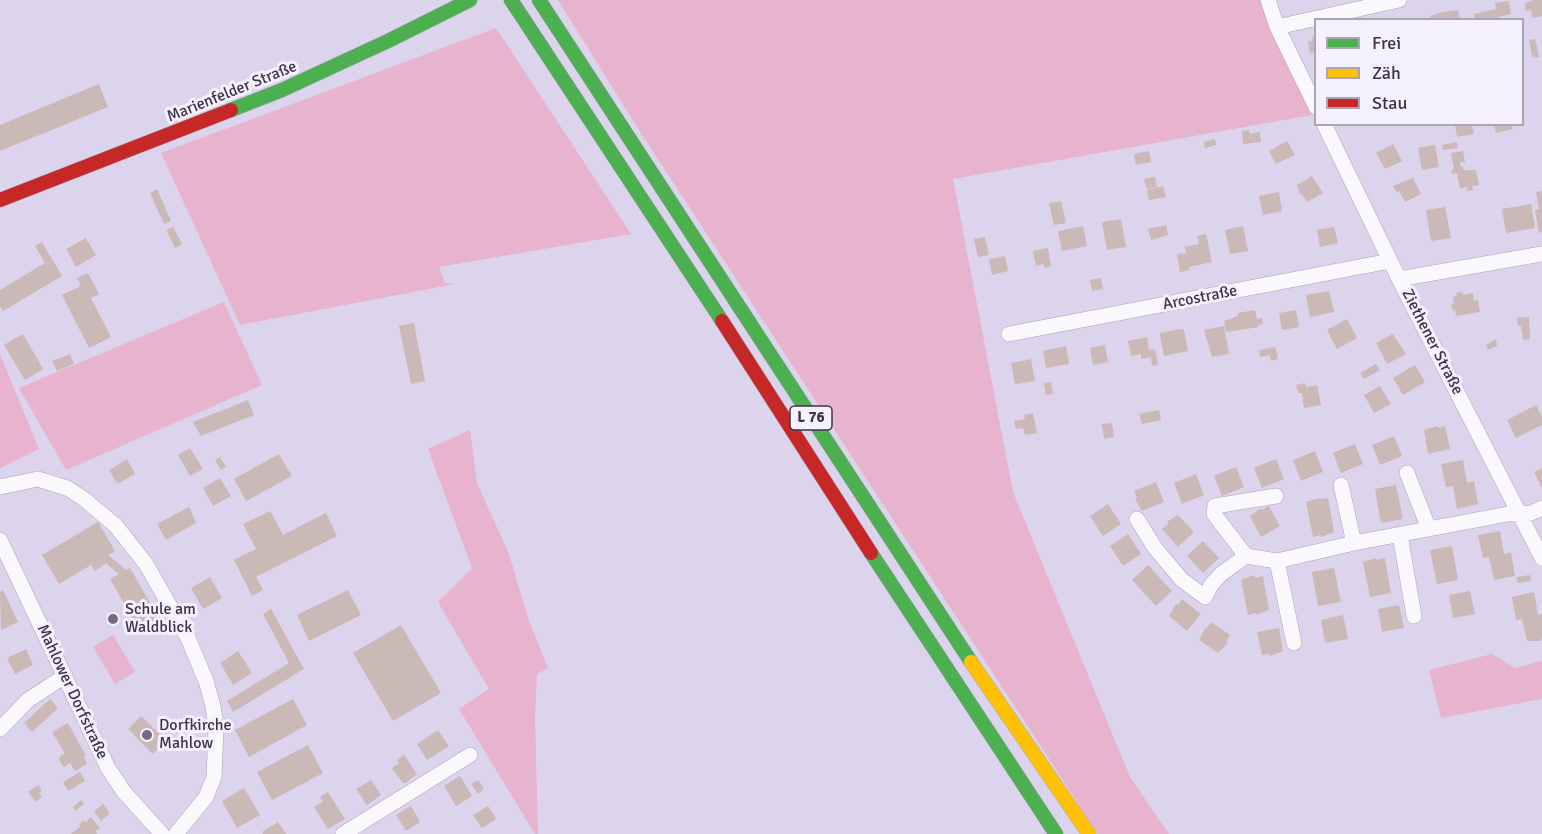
<!DOCTYPE html>
<html>
<head>
<meta charset="utf-8">
<style>
  body { margin:0 }
  #map { position:relative; width:1542px; height:834px; overflow:hidden; background:#dcd3ed; font-family:Signika,sans-serif }
  canvas { display:block }
  .legend { position:absolute; left:1314px; top:18px; width:210px; height:108px; box-sizing:border-box; background:#f4f0fc; border:2px solid #aaa4b5; margin:0; padding:8px 10px; list-style:none; font-size:18px; color:#3c334b }
  .legend li { display:flex; align-items:center; gap:12px; height:30px }
  .legend b { width:30px; border:2px solid #aaa4b5 }
</style>
</head>
<body>
<div id="map">
<canvas width="1542" height="834"></canvas>
<ul class="legend">
<li><b style="height:8px;background:#4caf50"></b>Frei</li>
<li><b style="height:8px;background:#ffc107"></b>Zäh</li>
<li><b style="height:8px;background:#c62828"></b>Stau</li>
</ul>
</div>
<script>
const ctx = document.querySelector('canvas').getContext('2d');
ctx.lineJoin = 'round';
function fill(path, color) { ctx.fillStyle = color; ctx.fill(path, 'evenodd'); }
const poly = rows => new Path2D(rows.map(r => 'M' + r).join(''));
function strokePath(path, color, width, dash) { ctx.strokeStyle = color; ctx.lineWidth = width; ctx.lineCap = dash ? 'butt' : 'round'; ctx.setLineDash(dash || []); ctx.stroke(path); }
function drawText(font, color, halo, rows, align = 'center') {
  ctx.font = font + ' Signika,sans-serif'; ctx.lineWidth = 6; ctx.setLineDash([]); ctx.textBaseline = 'middle'; ctx.strokeStyle = halo; ctx.fillStyle = color; for (const [text, x, y, turn = 0] of rows) {
    ctx.save(); ctx.translate(x, y); ctx.rotate((+turn || 0) * Math.PI / 180); ctx.textAlign = isNaN(turn) ? turn : align; if (halo) ctx.strokeText(text, 0, 0); ctx.fillText(text, 0, 0); ctx.restore();
  }
}
fill(poly([
  [558,0,1263,0,1270,25,1312,115,953,179,1013,492,1130,777,1169,834,1098,834,639,130],
  [496,28,631,234,439,267,445,283,455,284,240,325,161,153],
  [224,302,262,385,66,470,19,388],
  [0,354,39,449,0,468],
  [470,430,477,483,509,554,528,618,548,668,537,674,535,717,538,834,535,834,459,709,489,689,438,602,472,568,428,449],
  [113,635,135,672,115,684,93,647],
  [1492,654,1515,668,1542,661,1542,699,1441,718,1429,670]
]), '#e8b3cd');
fill(poly([
  [1534,0,1542,0,1542,16,1532,18,1531,10,1526,11,1525,3],
  [1509,1,1511,14,1498,17,1499,20,1475,20,1474,14,1496,9,1495,3],
  [1458,10,1460,20,1431,20,1430,16,1442,12],
  [1312,37,1316,37,1316,52,1310,53,1308,42,1313,41],
  [1535,39,1539,57,1535,58,1535,56,1532,57,1529,40],
  [99,84,108,107,0,151,0,125],
  [1472,124,1474,134,1457,137,1455,125],
  [1494,124,1512,124,1513,129,1496,133],
  [1249,130,1250,134,1260,132,1261,142,1243,144,1242,131],
  [1215,139,1216,145,1205,148,1204,142],
  [1287,141,1295,155,1276,164,1269,151],
  [1457,142,1458,148,1443,150,1442,145],
  [1393,144,1402,161,1385,169,1376,153],
  [1435,145,1439,167,1422,170,1418,148],
  [1149,151,1151,162,1136,165,1134,154],
  [1463,151,1465,162,1460,162,1461,167,1463,167,1464,170,1476,170,1479,185,1472,186,1473,190,1467,191,1467,187,1460,189,1457,173,1452,174,1451,170,1454,169,1451,153],
  [1312,176,1323,193,1307,202,1301,193,1300,194,1297,185],
  [1155,177,1157,187,1147,189,1144,179],
  [1413,178,1421,194,1405,202,1399,191,1397,193,1393,186],
  [1163,186,1166,197,1149,200,1147,190],
  [157,189,171,221,164,224,150,193],
  [1542,191,1542,232,1539,233,1535,210,1539,209,1536,192],
  [1279,192,1282,211,1263,215,1259,196],
  [1061,201,1066,223,1054,225,1049,203],
  [1531,204,1535,228,1506,233,1502,209],
  [1445,207,1451,238,1431,241,1426,210],
  [1121,219,1126,247,1107,250,1102,222],
  [1166,225,1168,235,1151,240,1148,229],
  [1083,226,1087,246,1062,251,1058,231],
  [1243,226,1248,251,1230,254,1225,230],
  [173,227,182,244,175,248,166,230],
  [1334,227,1338,243,1320,247,1317,230],
  [1206,234,1212,262,1189,267,1190,270,1180,272,1177,254,1186,253,1185,247,1199,244,1197,236],
  [985,237,989,255,978,257,974,239],
  [86,238,96,255,76,267,66,249],
  [42,242,62,276,3,311,0,306,0,290,45,263,35,246],
  [1048,248,1051,266,1045,268,1043,264,1036,266,1033,251],
  [1005,256,1008,271,992,275,989,259],
  [88,273,99,294,91,298,111,337,89,348,62,295,81,286,77,278],
  [1101,278,1103,289,1092,291,1090,280],
  [1329,291,1334,312,1310,317,1306,295],
  [1462,292,1463,295,1473,293,1474,301,1478,300,1480,312,1456,316,1455,310,1453,311,1451,305,1454,304,1453,297,1457,296,1456,293],
  [1255,310,1257,319,1262,318,1263,324,1258,325,1259,327,1226,332,1224,321,1238,316,1238,313],
  [1296,310,1299,327,1282,330,1279,313],
  [1529,317,1530,339,1523,340,1521,326,1518,326,1517,318],
  [1347,319,1357,338,1337,349,1327,330],
  [414,323,425,381,411,384,399,326],
  [1224,326,1229,354,1212,357,1204,330],
  [1179,329,1184,330,1188,351,1164,356,1160,335,1161,333],
  [23,334,43,369,25,380,4,345],
  [1393,334,1406,354,1387,364,1376,343],
  [1147,337,1149,350,1155,349,1158,364,1152,366,1151,357,1141,359,1141,354,1131,356,1128,341],
  [1496,339,1497,346,1488,350,1486,345],
  [1105,345,1108,362,1093,365,1090,348],
  [1066,346,1069,364,1046,368,1043,351],
  [1275,347,1278,359,1271,361,1270,355,1260,357,1259,350],
  [70,354,74,364,57,371,52,361],
  [1031,359,1035,381,1015,384,1011,363],
  [1376,364,1380,370,1364,379,1360,373],
  [1415,365,1425,382,1403,395,1393,378],
  [1051,382,1053,394,1046,395,1044,383],
  [1305,383,1306,387,1317,385,1321,405,1304,408,1302,393,1298,393,1296,385],
  [1380,386,1391,404,1374,413,1364,395],
  [248,400,254,415,201,436,193,422],
  [1536,405,1542,417,1542,425,1516,438,1507,420],
  [1159,410,1161,420,1142,424,1139,414],
  [1033,413,1037,433,1025,435,1023,428,1016,429,1014,421,1025,419,1024,415],
  [1112,423,1114,437,1104,439,1102,424],
  [1437,426,1438,428,1445,426,1450,449,1428,454,1424,430],
  [1394,436,1402,456,1380,465,1372,445],
  [1355,444,1363,464,1341,473,1333,453],
  [190,448,203,469,190,476,178,455],
  [1315,451,1323,472,1301,481,1293,460],
  [279,454,292,476,246,501,234,479],
  [220,457,226,467,221,470,215,460],
  [127,459,135,474,119,483,116,482,109,470],
  [1276,459,1284,479,1262,488,1254,468],
  [1463,460,1467,483,1474,481,1478,504,1457,509,1453,486,1446,487,1441,464],
  [1236,467,1244,487,1222,496,1214,476],
  [1542,468,1542,488,1534,472],
  [1196,474,1204,495,1182,504,1174,483],
  [220,478,231,496,213,506,203,488],
  [1156,482,1164,502,1142,511,1135,499,1137,498,1134,491],
  [1396,485,1403,519,1381,523,1375,489],
  [1320,498,1320,499,1328,498,1334,532,1321,537,1321,535,1313,537,1306,502],
  [1108,504,1121,524,1103,536,1090,516],
  [1269,506,1280,526,1261,537,1250,516,1261,508,1262,510],
  [189,507,196,523,166,540,157,524],
  [270,511,283,535,326,513,337,536,256,577,263,590,252,596,234,560,256,549,243,524],
  [1178,515,1194,532,1178,547,1162,529,1168,524,1167,522],
  [98,522,115,551,108,555,126,570,130,568,160,620,140,631,110,579,119,574,106,563,95,571,91,565,59,584,42,555],
  [1500,531,1504,554,1511,552,1515,576,1494,580,1489,557,1483,558,1478,535],
  [1128,534,1141,554,1123,566,1110,546],
  [1203,541,1219,558,1203,573,1187,556],
  [1452,546,1458,580,1437,584,1430,550],
  [1376,558,1377,560,1385,558,1391,593,1370,597,1363,562],
  [1148,565,1172,591,1156,606,1132,580],
  [1334,568,1341,602,1318,606,1312,572],
  [1255,575,1255,578,1263,576,1269,610,1256,615,1256,613,1248,615,1241,580],
  [1530,575,1531,581,1518,583,1516,577],
  [210,577,222,598,203,609,191,588],
  [3,590,18,622,1,630,0,592],
  [348,590,361,615,309,641,297,615],
  [1470,591,1475,614,1453,618,1449,595],
  [1534,592,1538,615,1542,614,1542,638,1541,641,1527,641,1522,619,1516,620,1512,597],
  [1182,599,1201,614,1187,631,1169,616,1176,604,1178,605],
  [1399,605,1404,628,1382,632,1378,609],
  [271,609,304,669,233,712,227,701,289,663,263,614],
  [1343,615,1348,639,1325,643,1321,620],
  [1211,622,1230,635,1226,642,1228,643,1218,653,1199,640,1205,628,1206,629],
  [401,625,441,693,393,721,353,653],
  [1279,628,1283,651,1270,656,1270,654,1262,655,1257,632],
  [26,649,33,665,15,674,7,658],
  [238,651,252,673,233,685,220,663],
  [50,699,58,708,32,732,24,723],
  [293,699,307,725,249,757,235,730],
  [141,716,166,740,153,754,128,729],
  [68,723,86,756,84,757,87,764,75,771,70,763,64,767,59,760,60,756,65,754,52,732],
  [438,730,449,746,427,760,417,744],
  [308,745,323,773,272,800,257,772],
  [404,755,417,774,406,783,403,783,392,768,399,763,397,760],
  [80,772,85,781,68,791,63,782],
  [460,776,472,796,456,806,444,786],
  [371,780,381,795,367,805,356,789],
  [478,780,484,789,478,794,471,784],
  [38,785,42,791,39,793,42,797,36,802,28,792],
  [244,788,260,815,237,828,222,801],
  [328,792,345,819,328,829,314,807,323,802,320,797],
  [81,800,84,804,76,811,73,807],
  [103,804,110,813,101,821,94,811],
  [411,806,420,822,406,831,396,815],
  [488,806,496,819,482,828,473,815],
  [91,817,100,828,95,831,97,834,71,834,81,826,79,824,84,820,86,822],
  [278,822,286,834,263,834,262,832]
]), '#cab9b7');
const street = poly([
  [1268,0,1277,27,1316,107],
  [1277,27,1399,0],
  [1324,124,1399,279,1542,558],
  [1399,279,1542,254],
  [1009,334,1390,261],
  [1407,473,1429,529],
  [1341,485,1354,543],
  [0,487,38,479,67,488,84,499,116,526,146,564,188,638,206,681,213,706,216,728,214,777,206,797,176,834],
  [1137,519,1155,548,1182,580,1205,597,1211,585,1221,574,1246,556,1277,561,1354,543,1508,514,1531,513,1542,508],
  [1400,535,1414,616],
  [0,540,108,768,124,792,162,834],
  [1246,556,1214,514,1215,506,1276,496],
  [1277,561,1294,643],
  [0,729,28,700,65,676],
  [343,834,470,755]
]);
const fast = poly([
  [511,0,722,321],
  [539,0,971,662],
  [231,110,282,90,388,41,470,0],
  [871,553,1056,834]
]);
const slow = poly([
  [971,662,1089,834]
]);
const jam = poly([
  [0,200,231,110],
  [722,321,871,553]
]);
strokePath(street, '#aaa3b9', 16);
strokePath(fast, '#aaa3b9', 15);
strokePath(slow, '#aaa3b9', 15);
strokePath(jam, '#aaa3b9', 15);
strokePath(street, '#faf8fc', 15);
strokePath(fast, '#4caf50', 14);
strokePath(slow, '#ffc107', 14);
strokePath(jam, '#c62828', 14);
for (const [x, y, r, color] of [
  [113,619,6,"#746b84"],
  [147,735,6,"#746b84"]
]) { const dot = new Path2D(); dot.arc(x, y, r, 0, 2 * Math.PI); ctx.fillStyle = color; ctx.fill(dot); strokePath(dot, '#f4f0fc', 2); }
for (const [x, y, w] of [
  [811,418,42]
]) { const box = new Path2D(); box.roundRect(x - w / 2, y - 12, w, 24, 4.5); ctx.fillStyle = '#f4f0fc'; ctx.fill(box); strokePath(box, '#3c334b', 1.5); }
drawText('bold 15px', '#3c334b', null, [
  ["L 76",811,418]
]);
drawText('16px', '#3c334b', '#f4f0fc', [
  ["Marienfelder Straße",232,92,-22],
  ["Arcostraße",1200,298,-11],
  ["Ziethener Straße",1432,342,63],
  ["Mahlower Dorfstraße",72,692,65]
]);
drawText('16px', '#3c334b', '#f4f0fc', [
  ["Schule am",125,610],
  ["Waldblick",125,628],
  ["Dorfkirche",159,726],
  ["Mahlow",159,744]
], 'left');
</script>
</body>
</html>
